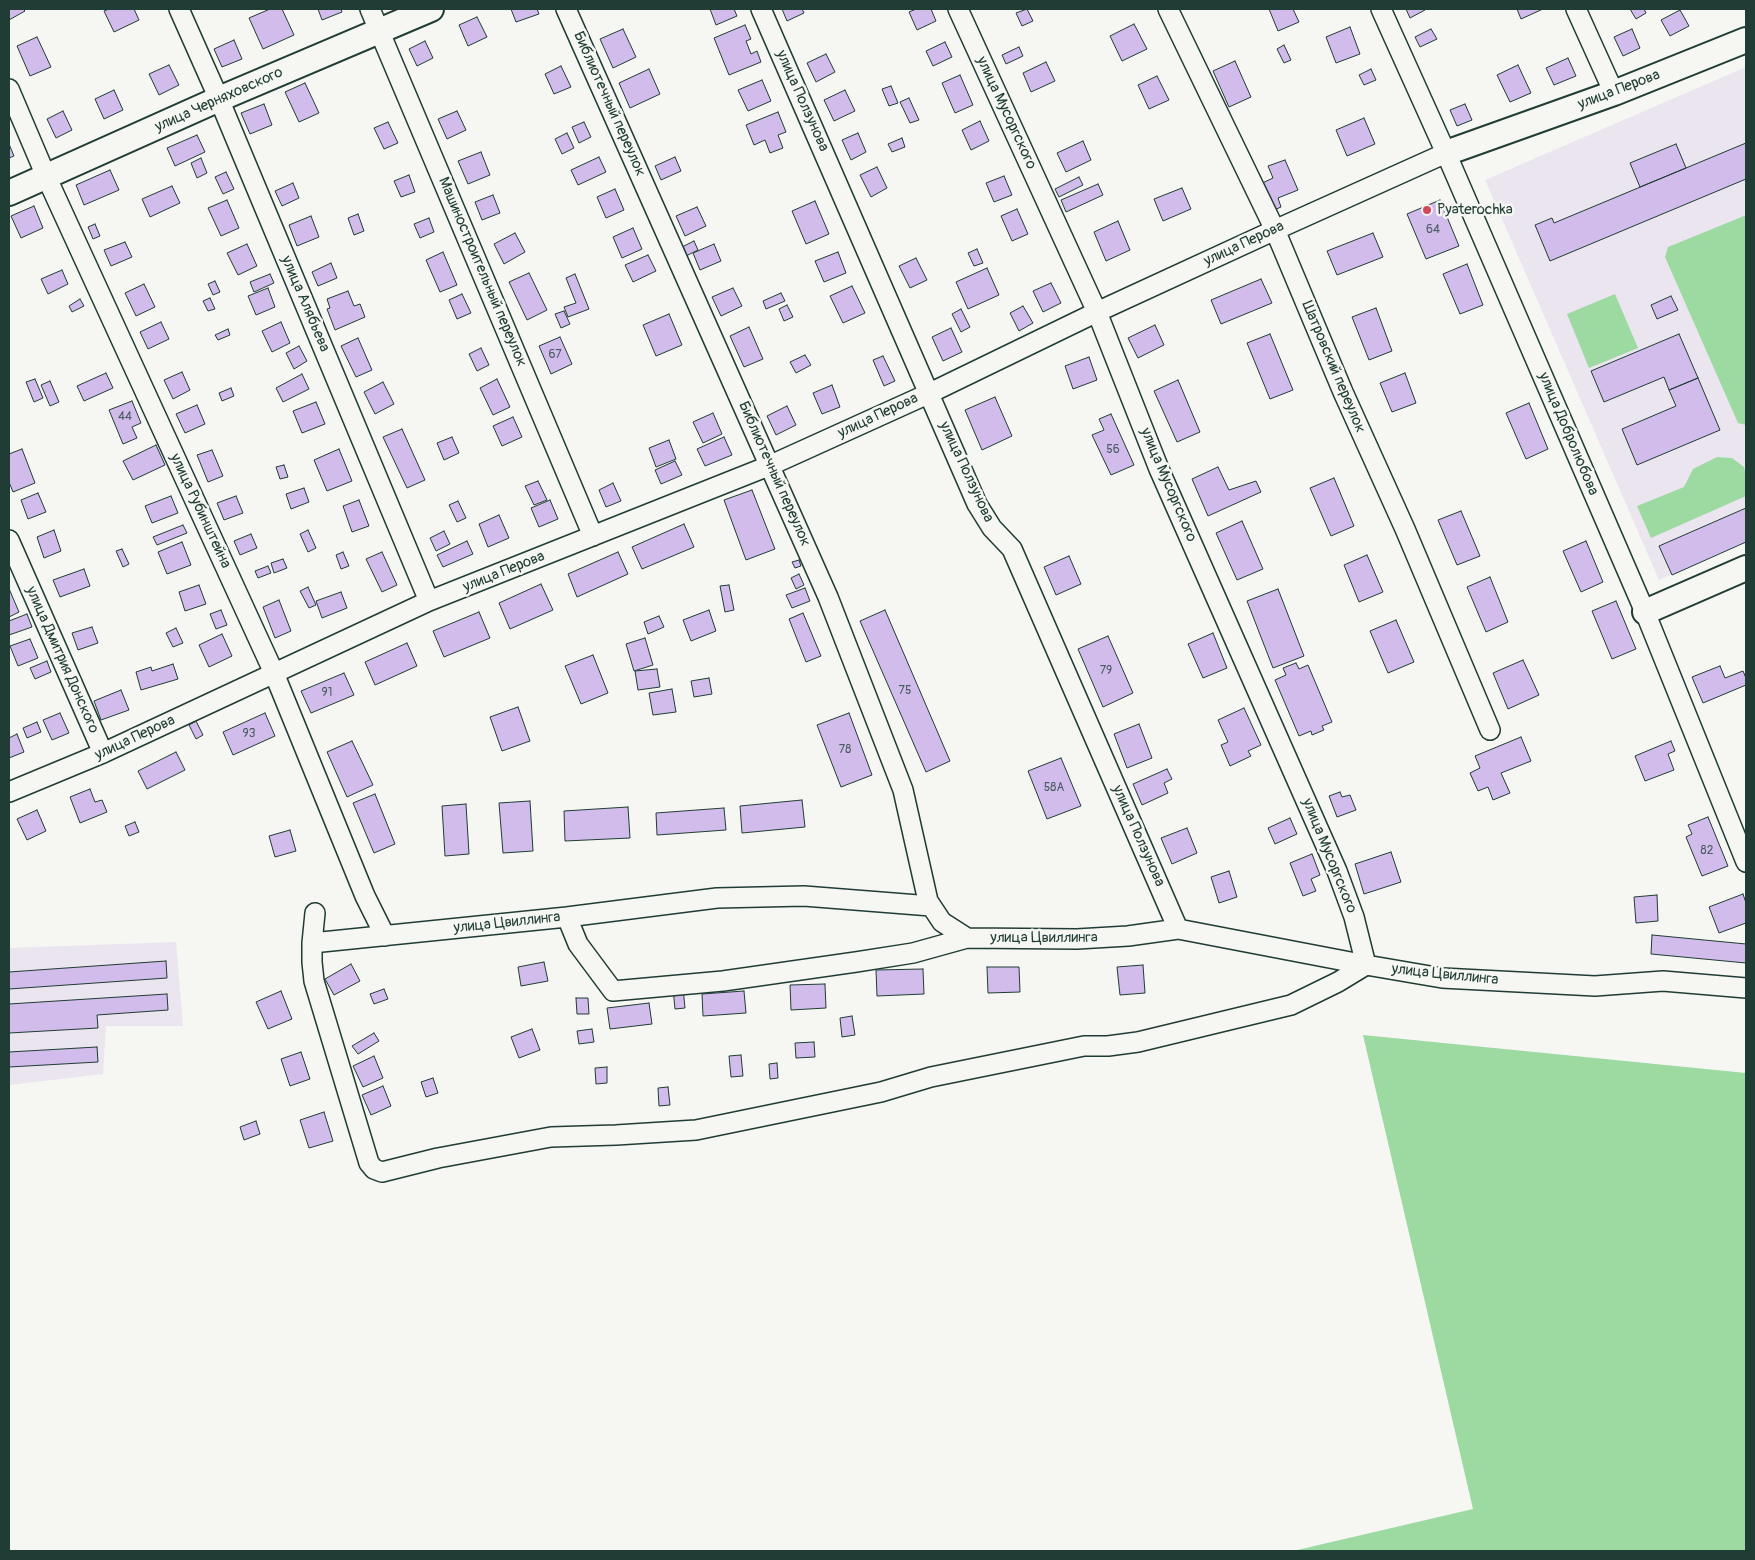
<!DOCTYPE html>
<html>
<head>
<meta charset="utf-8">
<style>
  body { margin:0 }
  #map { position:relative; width:1755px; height:1560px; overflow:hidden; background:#f6f6f2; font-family:Pangolin,sans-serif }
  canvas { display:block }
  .frame { position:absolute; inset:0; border:10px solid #1f3d34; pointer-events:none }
</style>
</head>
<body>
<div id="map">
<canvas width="1755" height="1560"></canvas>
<div class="frame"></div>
</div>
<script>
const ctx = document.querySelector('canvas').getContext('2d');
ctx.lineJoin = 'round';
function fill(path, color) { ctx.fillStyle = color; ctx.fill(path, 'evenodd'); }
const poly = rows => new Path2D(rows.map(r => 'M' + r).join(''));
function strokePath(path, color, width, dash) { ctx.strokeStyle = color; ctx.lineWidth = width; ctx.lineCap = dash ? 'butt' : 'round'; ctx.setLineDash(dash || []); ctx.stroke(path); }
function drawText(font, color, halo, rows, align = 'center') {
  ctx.font = font + ' Pangolin,sans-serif'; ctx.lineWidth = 5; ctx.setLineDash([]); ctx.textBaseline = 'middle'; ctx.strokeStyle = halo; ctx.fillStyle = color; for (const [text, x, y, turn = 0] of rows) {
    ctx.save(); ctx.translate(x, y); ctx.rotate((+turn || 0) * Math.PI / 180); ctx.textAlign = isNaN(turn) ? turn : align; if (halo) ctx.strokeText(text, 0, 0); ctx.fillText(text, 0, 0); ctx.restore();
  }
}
fill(poly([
  [1746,67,1746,542,1659,580,1485,180],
  [176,942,183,1026,106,1026,103,1074,9,1085,9,948]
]), '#ebe5f0');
fill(poly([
  [1744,216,1746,217,1746,425,1738,423,1665,257,1668,247],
  [1615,294,1638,348,1589,368,1567,314],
  [1717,457,1732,458,1744,467,1746,476,1746,496,1651,538,1637,506,1684,487,1693,469],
  [1363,1035,1746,1073,1746,1551,1293,1551,1473,1509]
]), '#9cdaa2');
const building = poly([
  [9,9,23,9,25,11,9,20,9,9],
  [109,9,134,9,139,20,114,32,104,11,109,9],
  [270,9,282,9,294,35,263,49,249,18,270,9],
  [318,9,341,9,342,12,322,20,318,9],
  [511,9,537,9,539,14,516,22,511,9],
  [710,9,734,9,737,16,716,25,710,9],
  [782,9,802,9,804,13,787,21,782,9],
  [916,9,931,9,936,21,917,30,909,12,916,9],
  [1027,9,1033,21,1022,26,1016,13,1027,9],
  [1269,9,1293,9,1299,22,1278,31,1269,9],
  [1406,9,1425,9,1425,10,1410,18,1406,9],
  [1517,9,1543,9,1521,19,1517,9],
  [1630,9,1644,9,1646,13,1636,19,1630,9],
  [1680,10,1689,26,1670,36,1661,20,1680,10],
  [477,17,487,37,468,46,459,25,477,17],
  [1134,24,1147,49,1122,61,1110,36,1134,24],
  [745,25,751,39,746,41,751,54,757,51,761,62,729,75,714,38,745,25],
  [1350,27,1360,54,1336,63,1326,37,1350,27],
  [623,29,636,57,613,68,600,39,623,29],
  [1431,29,1437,39,1420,47,1415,37,1431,29],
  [1632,29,1640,48,1623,56,1614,37,1632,29],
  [37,37,51,67,30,76,17,46,37,37],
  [234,40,242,59,222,67,214,49,234,40],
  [425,41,433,58,417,66,409,49,425,41],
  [945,42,952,57,933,66,926,51,945,42],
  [1284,45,1291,60,1284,63,1277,49,1284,45],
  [1019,47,1023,56,1006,64,1002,55,1019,47],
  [826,54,835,72,816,82,807,63,826,54],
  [1568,58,1576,76,1554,85,1546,68,1568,58],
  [1235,61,1251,97,1229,107,1213,71,1235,61],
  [1046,62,1055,81,1031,92,1023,73,1046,62],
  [169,65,179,85,159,95,149,74,169,65],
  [1518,65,1531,93,1510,102,1497,75,1518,65],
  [561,66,571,87,554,94,545,74,561,66],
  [649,69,660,94,630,108,619,83,649,69],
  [1371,69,1376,80,1364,85,1359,75,1371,69],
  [960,75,973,105,955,113,942,83,960,75],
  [1157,76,1169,100,1149,109,1138,85,1157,76],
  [762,80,771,101,748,111,738,90,762,80],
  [305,83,319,113,299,122,285,92,305,83],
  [891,86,898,103,889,106,882,89,891,86],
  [114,90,123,110,104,119,95,99,114,90],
  [845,90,855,111,834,121,824,100,845,90],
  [909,98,919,120,910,123,900,102,909,98],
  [264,104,272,125,250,134,241,113,264,104],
  [1465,104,1472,120,1457,126,1450,110,1465,104],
  [63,111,72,130,56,138,47,119,63,111],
  [457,111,466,130,447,139,438,119,457,111],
  [778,112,786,132,778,135,783,148,770,153,765,140,754,145,746,125,778,112],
  [1364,118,1375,144,1347,156,1336,130,1364,118],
  [980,121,989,141,971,150,962,130,980,121],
  [388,122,398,143,384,149,374,128,388,122],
  [584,122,591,137,579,143,572,127,584,122],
  [567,133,574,148,562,154,555,139,567,133],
  [858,133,866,152,851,160,842,140,858,133],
  [197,135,205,152,175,166,167,148,197,135],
  [902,138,905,147,892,152,888,144,902,138],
  [1083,141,1091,160,1066,172,1057,153,1083,141],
  [1746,143,1746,179,1550,261,1535,225,1552,218,1554,223,1746,143],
  [9,144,14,156,9,158,9,144],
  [1676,144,1686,168,1640,187,1630,163,1676,144],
  [481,152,490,175,468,184,458,161,481,152],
  [599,157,606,172,578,185,571,170,599,157],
  [675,157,681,171,661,180,655,166,675,157],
  [201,158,207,173,197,178,191,163,201,158],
  [1285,160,1298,190,1278,198,1281,207,1267,213,1256,186,1273,178,1268,166,1285,160],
  [877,167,887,188,871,197,860,175,877,167],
  [110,170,119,190,84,205,76,185,110,170],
  [226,172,234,189,223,194,215,177,226,172],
  [409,175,415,192,401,197,394,181,409,175],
  [1004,176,1012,195,994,202,986,183,1004,176],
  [1079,177,1083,185,1059,197,1055,189,1079,177],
  [293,183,299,198,282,206,275,191,293,183],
  [1098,184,1103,195,1066,212,1061,200,1098,184],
  [172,186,180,203,150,217,142,199,172,186],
  [1182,188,1191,209,1163,221,1154,199,1182,188],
  [615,189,624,210,606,218,597,197,615,189],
  [493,195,500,213,482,220,475,202,493,195],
  [227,200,239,228,221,236,208,208,227,200],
  [1440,200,1459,246,1426,259,1407,214,1440,200],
  [815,201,829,234,806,244,792,211,815,201],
  [34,206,43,228,21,238,11,216,34,206],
  [697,207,706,226,685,236,676,216,697,207],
  [1017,209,1028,234,1012,241,1001,216,1017,209],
  [358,214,364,231,354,235,348,218,358,214],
  [311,216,319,237,297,246,289,225,311,216],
  [429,218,434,232,420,238,414,224,429,218],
  [1118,221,1130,250,1106,261,1094,232,1118,221],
  [95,224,100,236,93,239,88,227,95,224],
  [633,228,642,249,622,258,613,237,633,228],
  [515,233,525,252,504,264,494,244,515,233],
  [1373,233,1383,257,1337,275,1327,251,1373,233],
  [694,241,698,250,686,256,682,247,694,241],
  [125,242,132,257,111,266,104,250,125,242],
  [247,244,257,266,238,275,227,253,247,244],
  [714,244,721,261,700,270,693,253,714,244],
  [977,249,983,263,974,266,968,253,977,249],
  [443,252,457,285,440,292,426,260,443,252],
  [838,252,846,273,824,282,815,261,838,252],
  [648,255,656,271,633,282,625,265,648,255],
  [916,258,927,280,910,288,899,266,916,258],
  [331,263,337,278,318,286,312,272,331,263],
  [1467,264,1483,305,1460,314,1443,274,1467,264],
  [987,268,999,295,968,309,956,282,987,268],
  [62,270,68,284,48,294,41,279,62,270],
  [529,273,547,310,527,320,509,282,529,273],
  [270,274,274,283,254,292,250,282,270,274],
  [575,274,589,309,568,317,564,307,576,303,566,278,575,274],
  [1261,279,1272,303,1221,324,1211,300,1261,279],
  [215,281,220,292,213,295,208,284,215,281],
  [1051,283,1061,303,1043,312,1033,291,1051,283],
  [144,284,155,307,136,316,125,293,144,284],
  [852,286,865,313,843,323,830,296,852,286],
  [268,288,275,307,256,315,248,296,268,288],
  [733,288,742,306,721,316,712,297,733,288],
  [348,291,354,306,360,304,365,317,335,330,327,309,330,308,327,299,348,291],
  [781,293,785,301,766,309,763,301,781,293],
  [462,294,471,313,457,319,449,300,462,294],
  [1671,296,1678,310,1657,319,1651,305,1671,296],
  [210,298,215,309,208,311,203,301,210,298],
  [80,299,84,306,72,312,69,306,80,299],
  [787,305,793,317,784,321,779,309,787,305],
  [1023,306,1033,323,1019,331,1010,313,1023,306],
  [1376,308,1392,351,1369,360,1352,317,1376,308],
  [961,309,970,327,961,332,952,314,961,309],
  [564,311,570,324,561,328,555,314,564,311],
  [669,314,682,345,656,356,643,325,669,314],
  [161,322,169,339,148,349,140,332,161,322],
  [281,322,290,343,272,352,262,331,281,322],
  [1155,325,1164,345,1138,358,1128,338,1155,325],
  [749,327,763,359,744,367,730,336,749,327],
  [951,328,962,352,943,361,932,337,951,328],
  [228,329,230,335,218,340,215,335,228,329],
  [1270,334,1293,390,1270,399,1247,343,1270,334],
  [1679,334,1698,378,1669,390,1664,377,1604,402,1591,371,1679,334],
  [560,337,572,364,551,374,539,346,560,337],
  [358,338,372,370,356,377,341,346,358,338],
  [299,346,307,361,294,369,286,353,299,346],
  [481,348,489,365,477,371,469,354,481,348],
  [805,355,811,365,796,373,790,362,805,355],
  [883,356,895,381,884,386,873,360,883,356],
  [1089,357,1097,380,1073,389,1065,366,1089,357],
  [182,372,190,390,173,399,164,380,182,372],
  [106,373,113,388,84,401,77,386,106,373],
  [1405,373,1416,403,1392,412,1380,383,1405,373],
  [302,374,309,389,283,402,276,388,302,374],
  [1698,378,1720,430,1637,465,1622,429,1676,406,1669,390,1698,378],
  [35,379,43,398,34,402,26,382,35,379],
  [497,379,510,407,493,415,480,388,497,379],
  [1178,380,1200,432,1177,442,1154,391,1178,380],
  [50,381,59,402,50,406,41,385,50,381],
  [383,382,394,404,375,414,364,392,383,382],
  [832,385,840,407,822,414,813,393,832,385],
  [231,388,234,396,222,401,219,393,231,388],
  [995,397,1012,436,982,450,965,410,995,397],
  [132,401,141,423,132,427,137,438,123,444,109,410,132,401],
  [316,402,325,424,302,433,293,411,316,402],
  [1529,403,1548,449,1526,459,1506,413,1529,403],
  [197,405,205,424,185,433,176,414,197,405],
  [787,406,796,425,776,435,767,416,787,406],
  [713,413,722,434,703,443,693,422,713,413],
  [1111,414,1134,465,1111,475,1092,435,1104,430,1099,419,1111,414],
  [513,417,522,437,502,446,493,426,513,417],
  [402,429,425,480,407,488,383,437,402,429],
  [452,437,459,453,444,460,437,443,452,437],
  [724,437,732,455,705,466,697,449,724,437],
  [669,440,676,459,656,467,649,448,669,440],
  [156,445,165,465,133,480,123,461,156,445],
  [22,449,35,483,13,492,9,482,9,454,22,449],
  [339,449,352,481,327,491,314,460,339,449],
  [212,450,223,476,208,482,197,455,212,450],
  [675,461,682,475,661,484,655,470,675,461],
  [284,465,288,477,280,479,276,467,284,465],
  [1218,467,1229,490,1256,481,1261,492,1208,516,1192,479,1218,467],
  [1334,478,1354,526,1331,536,1310,488,1334,478],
  [538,481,547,500,534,505,525,486,538,481],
  [613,483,621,501,606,507,599,490,613,483],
  [304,488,309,502,291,509,286,494,304,488],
  [752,490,775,549,746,560,724,500,752,490],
  [38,493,46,512,28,519,21,500,38,493],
  [171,496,178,513,152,523,145,506,171,496],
  [236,496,243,513,224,520,217,503,236,496],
  [359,500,369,526,352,532,343,506,359,500],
  [550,500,558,519,539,527,531,508,550,500],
  [458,501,466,518,457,522,449,505,458,501],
  [1746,508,1746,542,1672,575,1659,546,1746,508],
  [1461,511,1480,556,1457,565,1438,520,1461,511],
  [499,515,509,538,488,547,479,524,499,515],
  [1242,521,1263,569,1237,580,1216,533,1242,521],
  [684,524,694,547,642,569,632,547,684,524],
  [183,525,187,533,157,545,153,537,183,525],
  [54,530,61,551,44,558,37,537,54,530],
  [308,530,316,548,308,552,300,534,308,530],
  [444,531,450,544,436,551,430,538,444,531],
  [251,534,257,548,240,555,234,541,251,534],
  [467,541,473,554,443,567,437,555,467,541],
  [1586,541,1603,582,1581,592,1563,551,1586,541],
  [182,542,191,565,167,574,158,552,182,542],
  [122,549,129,564,123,567,116,551,122,549],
  [343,552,349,566,341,569,336,555,343,552],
  [382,552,397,585,382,592,366,559,382,552],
  [618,552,628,574,577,597,568,574,618,552],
  [1367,555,1383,592,1359,602,1344,565,1367,555],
  [1069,556,1081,584,1056,595,1044,567,1069,556],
  [283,559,287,568,274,573,271,563,283,559],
  [799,560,801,566,795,568,792,562,799,560],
  [268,566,271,573,258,578,255,571,268,566],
  [84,569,90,586,60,597,53,580,84,569],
  [799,574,804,585,796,589,791,578,799,574],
  [1490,577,1508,622,1486,632,1467,587,1490,577],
  [541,584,553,610,510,629,499,603,541,584],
  [199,585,206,604,185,611,179,592,199,585],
  [729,585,734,610,725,612,720,586,729,585],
  [308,587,316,605,309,608,300,591,308,587],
  [805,588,810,601,792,608,786,595,805,588],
  [1278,589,1304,656,1273,668,1247,601,1278,589],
  [10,591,19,612,9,617,9,592,10,591],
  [341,592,347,608,322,618,316,601,341,592],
  [279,600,291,631,275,638,263,607,279,600],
  [1616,601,1636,649,1612,659,1592,611,1616,601],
  [221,610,227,625,216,629,210,614,221,610],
  [709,610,716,631,691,641,683,620,709,610],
  [885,610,950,761,926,772,860,621,885,610],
  [479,612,490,638,444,657,433,631,479,612],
  [803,613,821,656,806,662,789,619,803,613],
  [27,614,32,627,9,635,9,621,27,614],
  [659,616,664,627,648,634,644,622,659,616],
  [1396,620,1414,662,1388,673,1370,631,1396,620],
  [92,627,98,643,78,650,72,633,92,627],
  [176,628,183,643,173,647,166,633,176,628],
  [1213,633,1227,668,1203,678,1188,644,1213,633],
  [222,634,232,656,209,667,199,645,222,634],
  [1108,636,1133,693,1103,707,1078,649,1108,636],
  [645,638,653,665,634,671,626,644,645,638],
  [30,639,38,658,18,666,10,646,30,639],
  [407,643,417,666,375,685,365,662,407,643],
  [593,655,608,693,581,704,565,666,593,655],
  [1523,660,1539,695,1508,709,1493,673,1523,660],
  [47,661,51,672,35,679,30,668,47,661],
  [1296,663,1299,669,1308,665,1332,722,1322,726,1324,730,1312,735,1311,731,1299,736,1275,680,1286,675,1283,668,1296,663],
  [173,664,178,679,141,690,136,672,151,667,152,671,173,664],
  [1720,666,1725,678,1743,671,1746,678,1746,685,1703,703,1692,677,1720,666],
  [657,669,660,687,638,690,635,671,657,669],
  [344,673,354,695,311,713,301,691,344,673],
  [709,678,712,694,694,697,691,681,709,678],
  [672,689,676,712,653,715,649,693,672,689],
  [121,690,129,710,101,720,94,701,121,690],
  [518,707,530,741,502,751,490,717,518,707],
  [1244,708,1261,745,1248,751,1251,756,1230,766,1221,745,1228,742,1218,720,1244,708],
  [60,713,69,733,52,740,43,720,60,713],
  [265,713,275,736,233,755,223,732,265,713],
  [849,713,872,775,841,787,817,725,849,713],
  [196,721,203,735,196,739,189,725,196,721],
  [37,722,41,732,27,738,23,728,37,722],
  [1139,724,1152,758,1127,768,1114,734,1139,724],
  [17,734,24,752,9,758,9,738,17,734],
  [1521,737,1531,761,1501,773,1510,793,1493,800,1488,787,1478,791,1470,773,1480,768,1475,756,1521,737],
  [352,741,373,785,347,797,327,752,352,741],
  [1671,741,1675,751,1668,754,1674,770,1645,781,1635,756,1671,741],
  [176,752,185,770,147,789,138,771,176,752],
  [1061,758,1081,806,1047,819,1028,771,1061,758],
  [1167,769,1172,779,1164,783,1168,793,1142,805,1133,784,1167,769],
  [90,789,95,802,102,800,107,812,80,823,70,797,90,789],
  [1340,792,1342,797,1350,795,1356,810,1337,817,1329,796,1340,792],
  [375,794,395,844,374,853,353,803,375,794],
  [802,800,805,827,742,833,740,806,802,800],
  [530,801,533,851,503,853,499,803,530,801],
  [466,804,469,854,445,856,442,806,466,804],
  [628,807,630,838,565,841,564,811,628,807],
  [724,808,726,830,657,835,656,813,724,808],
  [37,810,46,831,27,840,17,819,37,810],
  [1708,817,1728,866,1702,876,1686,837,1692,834,1688,825,1708,817],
  [1290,818,1297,834,1275,844,1268,828,1290,818],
  [135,822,139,832,129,836,125,826,135,822],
  [1187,828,1197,853,1172,864,1161,838,1187,828],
  [290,830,296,851,275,857,269,836,290,830],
  [1391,852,1401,882,1364,894,1355,864,1391,852],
  [1312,854,1320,875,1311,879,1316,891,1303,896,1290,863,1312,854],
  [1229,871,1237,897,1219,903,1211,877,1229,871],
  [1743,894,1746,903,1746,923,1719,933,1709,907,1743,894],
  [1657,895,1658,921,1636,923,1634,897,1657,895],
  [1652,935,1746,944,1746,963,1651,954,1652,935],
  [166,961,167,978,9,989,9,972,166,961],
  [544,962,548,981,521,986,518,967,544,962],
  [351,964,360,981,334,995,325,979,351,964],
  [1143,965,1145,993,1120,995,1117,967,1143,965],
  [987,967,1019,967,1020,992,988,993,987,967],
  [923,969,924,994,877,996,876,970,923,969],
  [825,984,826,1008,791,1010,790,985,825,984],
  [683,988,685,1008,675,1009,673,989,683,988],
  [384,989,388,999,374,1004,370,994,384,989],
  [281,991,292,1019,268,1029,256,1002,281,991],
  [744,991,746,1013,703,1016,702,994,744,991],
  [167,994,168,1010,97,1015,98,1028,9,1033,9,1004,167,994],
  [576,998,588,998,589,1014,577,1014,576,998],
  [649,1003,652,1024,610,1029,607,1008,649,1003],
  [852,1016,855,1035,842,1037,840,1018,852,1016],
  [532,1029,540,1050,519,1058,511,1037,532,1029],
  [592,1029,594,1042,579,1044,577,1031,592,1029],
  [374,1033,379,1041,358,1054,352,1046,374,1033],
  [814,1042,815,1057,796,1058,795,1043,814,1042],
  [97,1047,98,1062,9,1067,9,1052,97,1047],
  [301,1052,310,1079,290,1086,281,1059,301,1052],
  [741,1055,743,1076,731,1077,729,1056,741,1055],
  [374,1056,383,1078,363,1087,353,1066,374,1056],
  [777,1063,778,1078,770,1079,769,1064,777,1063],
  [607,1067,607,1083,596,1084,595,1068,607,1067],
  [433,1078,438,1093,426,1097,421,1082,433,1078],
  [383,1086,391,1106,371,1115,362,1095,383,1086],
  [668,1087,670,1105,659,1106,658,1088,668,1087],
  [324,1112,333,1141,309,1148,300,1120,324,1112],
  [256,1121,260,1134,244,1140,240,1127,256,1121]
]);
fill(building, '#d1bcec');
strokePath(building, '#1f3d34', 1);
const minor = poly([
  [179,9,219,99,429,601],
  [370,9,593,536],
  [566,9,828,597,903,790,928,901,942,922,967,938],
  [761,9,977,504,992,528,1012,549,1178,929],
  [958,9,1097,312,1159,469,1337,871,1354,917,1366,965,1338,982,1291,1005,1138,1042,1108,1046,1084,1046,931,1077,881,1092,696,1130,616,1135,551,1137,438,1158,382,1172,374,1169,369,1163,314,981,312,962,312,943,567,917,578,944,613,991,723,981,856,962,913,953,967,938,1077,939,1128,936,1178,929,1366,965,1442,978,1595,986,1663,981,1746,988],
  [1168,9,1275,230,1343,392,1405,529,1490,730],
  [1381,9,1446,153,1645,612,1746,862],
  [1576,9,1614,93],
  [9,89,46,176,274,673,365,896,385,936],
  [9,540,103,753],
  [9,792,103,753,429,601,771,465,930,393,1097,312,1275,230,1446,153],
  [567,917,717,898,804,896,931,906],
  [312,943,315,913]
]);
const tertiary = poly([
  [1446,153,1614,93,1746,40],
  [9,193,219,99,431,9],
  [1645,612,1746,568]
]);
strokePath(minor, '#1f3d34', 22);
strokePath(tertiary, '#1f3d34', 28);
strokePath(minor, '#f6f6f2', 19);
strokePath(tertiary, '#f6f6f2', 24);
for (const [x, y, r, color] of [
  [1427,210,5,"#d1495b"]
]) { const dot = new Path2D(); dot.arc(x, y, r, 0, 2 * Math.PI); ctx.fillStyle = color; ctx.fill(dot); strokePath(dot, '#f6f6f2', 2); }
drawText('12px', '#4c5d62', null, [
  ["64",1433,230],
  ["67",555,355],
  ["44",125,417],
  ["56",1113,450],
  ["79",1106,671],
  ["75",905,691],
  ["91",327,693],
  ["93",249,734],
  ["78",845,750],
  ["58А",1054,788],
  ["82",1707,851]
]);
drawText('15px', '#1f3d34', '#f6f6f2', [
  ["улица Перова",1619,90,-21],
  ["улица Черняховского",219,100,-24],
  ["улица Ползунова",802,101,66],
  ["Библиотечный переулок",609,104,66],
  ["улица Мусоргского",1006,113,65],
  ["улица Перова",1244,244,-25],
  ["Машиностроительный переулок",482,272,67],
  ["улица Алябьева",305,304,67],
  ["Шатровский переулок",1333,367,67],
  ["улица Перова",878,416,-25],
  ["улица Добролюбова",1568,434,67],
  ["улица Ползунова",966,472,65],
  ["Библиотечный переулок",774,474,66],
  ["улица Мусоргского",1168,485,67],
  ["улица Рубинштейна",200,511,65],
  ["улица Перова",504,572,-22],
  ["улица Дмитрия Донского",62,660,66],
  ["улица Перова",135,738,-25],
  ["улица Ползунова",1138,836,66],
  ["улица Мусоргского",1329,856,68],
  ["улица Цвиллинга",507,923,-6],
  ["улица Цвиллинга",1044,938],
  ["улица Цвиллинга",1445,975,6]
]);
drawText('15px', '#1f3d34', '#f6f6f2', [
  ["Pyaterochka",1437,210]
], 'left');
</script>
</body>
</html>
